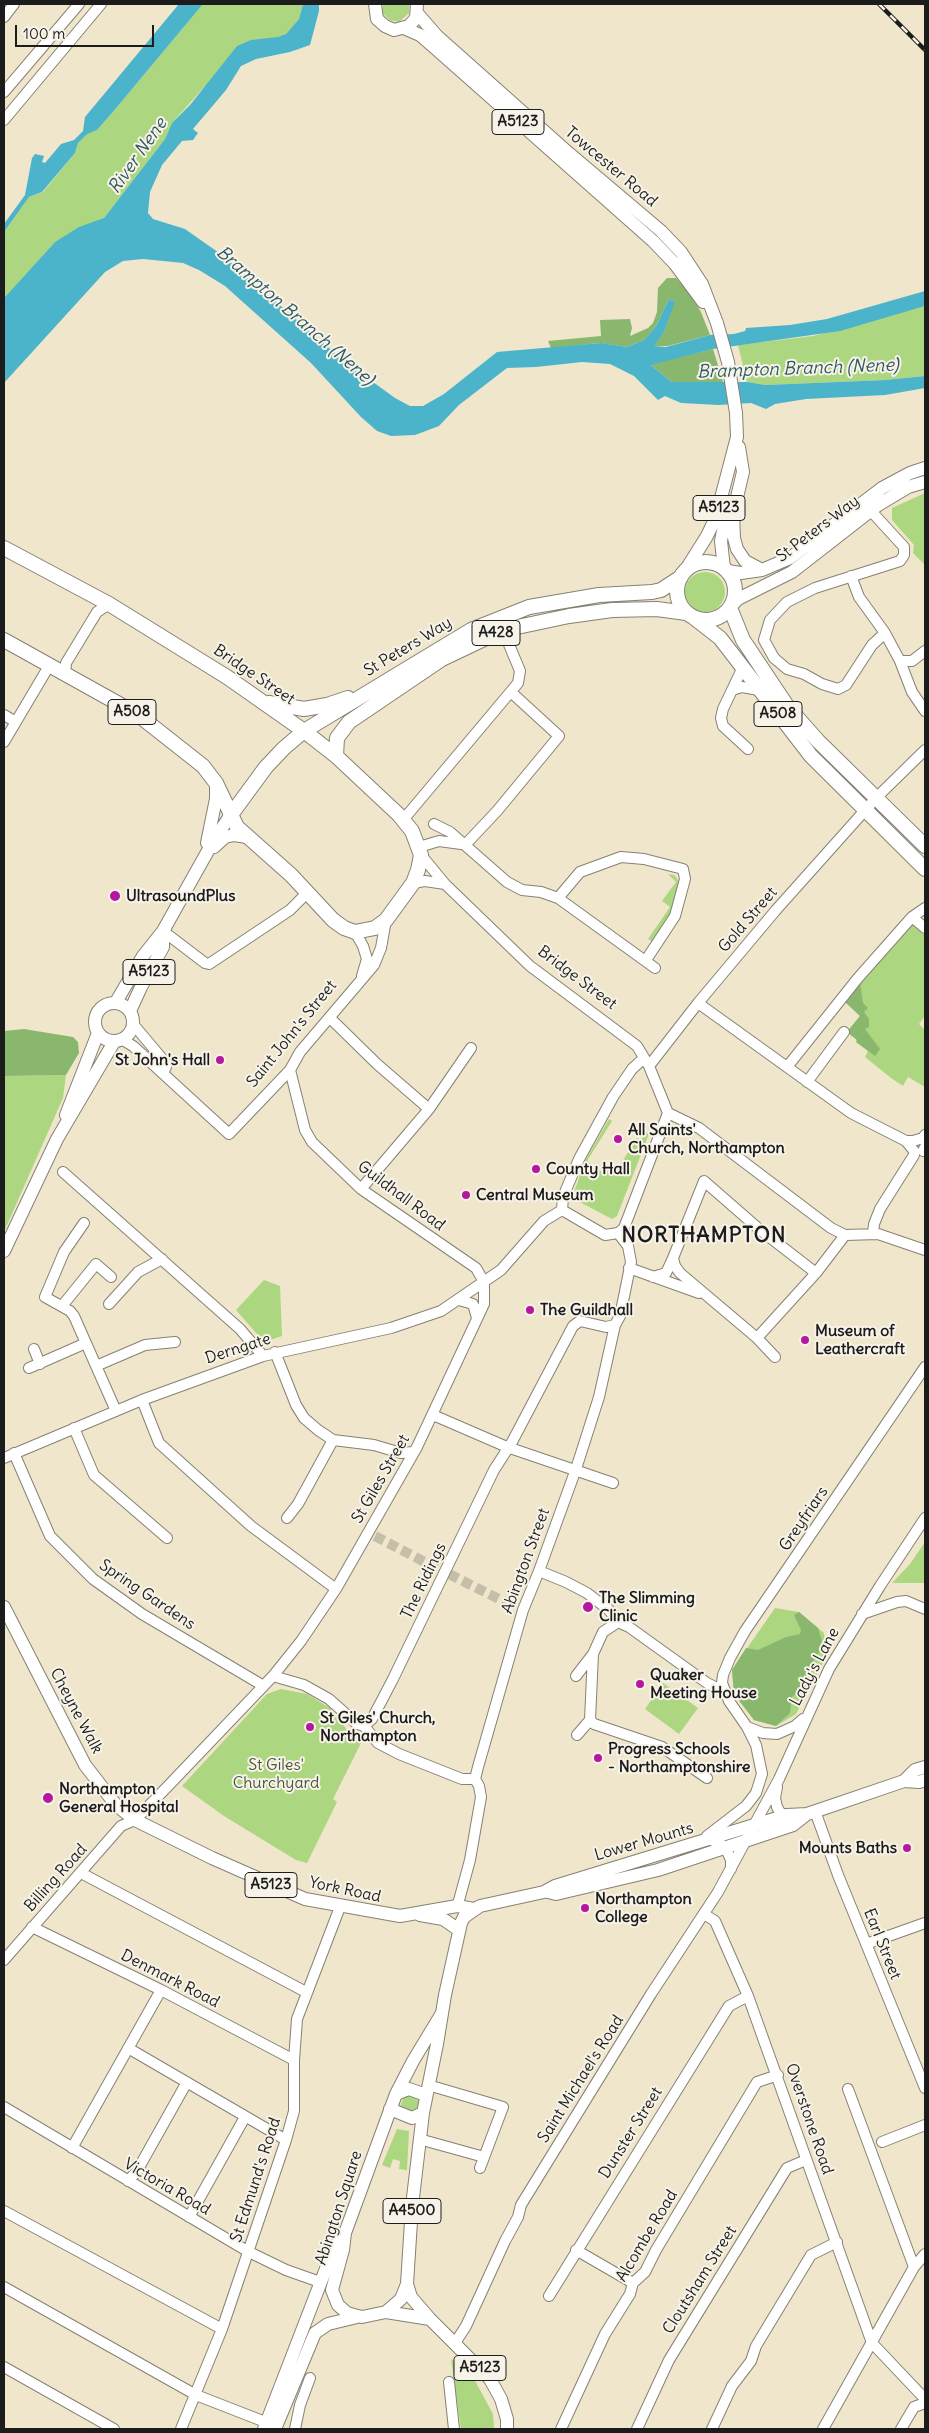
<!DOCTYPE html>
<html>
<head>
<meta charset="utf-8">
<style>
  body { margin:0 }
  #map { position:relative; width:929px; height:2433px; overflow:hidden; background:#efe6cc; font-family:Delius,sans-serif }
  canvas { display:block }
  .frame { position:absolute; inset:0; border:5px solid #1c1c1c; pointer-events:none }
  .scale { position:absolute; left:15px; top:25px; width:139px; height:22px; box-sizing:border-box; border:2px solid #1c1c1c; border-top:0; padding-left:6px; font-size:15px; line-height:18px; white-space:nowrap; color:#1c1c1c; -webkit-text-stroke:4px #f7f3e8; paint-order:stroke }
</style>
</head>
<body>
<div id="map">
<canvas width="929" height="2433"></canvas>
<div class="frame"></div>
<div class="scale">100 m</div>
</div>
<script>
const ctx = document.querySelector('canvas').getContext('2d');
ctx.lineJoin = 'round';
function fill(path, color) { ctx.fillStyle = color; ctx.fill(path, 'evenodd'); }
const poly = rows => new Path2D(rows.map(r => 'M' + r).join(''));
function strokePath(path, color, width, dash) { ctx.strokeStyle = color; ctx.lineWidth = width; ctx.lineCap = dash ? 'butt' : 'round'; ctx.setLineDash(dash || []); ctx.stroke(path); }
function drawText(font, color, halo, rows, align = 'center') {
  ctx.font = font + ' Delius,sans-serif'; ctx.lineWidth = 4; ctx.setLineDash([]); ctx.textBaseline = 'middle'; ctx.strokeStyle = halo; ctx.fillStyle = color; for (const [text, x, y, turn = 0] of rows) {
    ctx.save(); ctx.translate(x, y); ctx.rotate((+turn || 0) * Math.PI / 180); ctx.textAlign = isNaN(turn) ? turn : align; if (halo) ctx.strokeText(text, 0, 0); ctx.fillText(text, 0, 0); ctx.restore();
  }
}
fill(poly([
  [203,4,303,4,299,19,286,34,204,87,172,123,165,139,104,218,55,242,4,298,4,232,29,197,43,192,75,153,78,143,87,133,97,130,112,113],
  [383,4,409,4,409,13,399,22,390,20,383,14],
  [925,306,925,376,885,380,766,385,747,382,738,345,813,336],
  [925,493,925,565,913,553,914,545,892,520,892,508],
  '685 592a20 20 0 1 1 40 0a20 20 0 1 1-40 0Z',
  [668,874,674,875,678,880,678,889,674,908,654,943,648,939,670,907,662,901,676,882],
  [911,922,925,935,925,1016,919,1024,925,1030,925,1087,908,1077,903,1086,891,1078,865,1057,868,1051,856,1042,857,1040,847,1032,860,1016,845,1002],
  [66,1075,63,1098,4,1232,4,1076],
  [609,1119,612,1121,587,1161,603,1173,607,1168,615,1173,637,1138,641,1140,646,1132,649,1134,617,1216,612,1219,572,1198,585,1161],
  [264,1280,280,1286,282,1336,264,1342,236,1310],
  [925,1542,925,1583,892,1583,910,1564],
  [775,1608,799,1612,824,1633,827,1655,796,1714,776,1726,754,1720,734,1694,732,1670],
  [663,1683,698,1708,679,1734,645,1709],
  [281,1689,307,1694,330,1708,352,1736,361,1743,333,1799,337,1802,307,1863,296,1860,224,1816,182,1786,267,1694],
  [416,2095,419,2100,417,2109,412,2114,400,2107,404,2096],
  [397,2129,409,2131,407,2170,399,2169,400,2161,393,2159,390,2168,382,2165],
  [451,2359,473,2377,493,2414,494,2429,461,2429]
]), '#add680');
fill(poly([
  [667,278,676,278,687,290,701,312,710,335,668,346,653,346,664,332,674,302,669,299,656,326,644,340,627,347,600,343,551,348,548,341,601,336,600,320,630,319,632,328,630,336,648,328,653,323,657,312,658,288],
  [713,349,723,382,672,382,650,364],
  [860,983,863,1003,868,1008,864,1012,869,1019,869,1027,865,1029,880,1049,875,1056,856,1042,857,1040,847,1032,860,1016,845,1002],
  [24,1029,73,1037,78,1042,79,1053,66,1075,4,1076,4,1031],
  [799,1612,818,1628,822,1641,819,1652,806,1672,805,1685,792,1697,790,1713,776,1726,754,1720,734,1694,732,1670,746,1648,758,1650,786,1637,800,1634,801,1630,794,1615]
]), '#8ab76e');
fill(poly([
  [179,4,203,4,112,113,97,130,87,134,78,143,75,153,42,192,29,197,4,232,4,224,25,195,32,158,35,154,44,156,42,162,45,163,61,144,74,140,83,131,85,117],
  [303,4,319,4,319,11,310,45,290,52,256,59,241,66,226,90,193,129,198,133,193,140,182,141,162,165,150,192,148,213,153,219,185,229,222,255,344,361,395,398,410,406,423,406,444,394,497,352,601,343,627,347,644,340,656,326,669,299,675,302,664,332,654,346,666,347,710,335,734,334,745,331,746,328,790,325,827,319,925,291,925,306,840,331,713,349,651,365,672,382,747,382,766,385,885,380,925,376,925,388,885,395,806,399,775,404,766,409,751,403,719,405,681,403,665,396,658,400,634,376,610,364,582,362,536,367,507,368,459,405,439,426,415,435,391,436,377,431,361,417,311,363,225,286,199,270,183,263,143,259,123,261,105,272,4,383,4,298,55,242,79,227,104,218,165,139,172,123,190,105,237,46,251,40,278,37,286,34,299,19]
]), '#4cb4ca');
strokePath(poly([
  [375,1536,440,1570],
  [449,1574,511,1605]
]), '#c5bea9', 10, [10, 5]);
const minor = poly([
  [4,17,14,4],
  [4,92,79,4],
  [4,120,101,4],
  [871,511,904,547,904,555,900,561,815,588,787,602,770,620,764,640,774,658,787,669,804,674,822,684,838,689,846,685,872,645,885,633],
  [851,576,859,597,885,633,900,661,912,692,925,711],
  [900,661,912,661,925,651],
  [743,667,723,709,721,718,723,726,748,749],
  [65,675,66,663,97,612,109,604],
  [732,690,742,687,759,690],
  [4,715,16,722],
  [4,742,49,666],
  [403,820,518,683,520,671,503,630],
  [434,824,450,832,507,882,522,890,541,892,558,898,655,968],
  [465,845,497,811,559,736,512,693],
  [419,847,439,841,461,844],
  [421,855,445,884,530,966,637,1046,649,1066,668,1113],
  [413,883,425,881,445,884],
  [558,898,580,872,621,857,644,859,683,869,685,879,675,916,646,960],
  [912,917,925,928],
  [163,931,205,963,209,964,290,910,307,893],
  [355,932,363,946,367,959,362,976],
  [698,1003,851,1113,906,1141,914,1151,914,1155],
  [330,1018,377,1064,429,1109],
  [133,1024,165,1062,166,1067,163,1073],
  [121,1039,133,1046,229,1134,290,1070,300,1052,374,965,381,948,386,920],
  [649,1066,698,1003,776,910,876,798,925,750],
  [787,1067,858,978,912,917,925,908],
  [807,1082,844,1032],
  [668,1113,699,1128,831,1228,845,1235,878,1234,925,1250],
  [906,1141,913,1141,923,1138,925,1135],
  [923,1151,925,1147],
  [63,1172,240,1329,263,1356],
  [361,1189,429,1109,471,1048],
  [562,1210,605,1235,618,1233,624,1228,668,1113],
  [562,1210,563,1197,579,1159,613,1097,632,1069,644,1058],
  [84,1223,64,1252,45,1297,70,1311,74,1316,116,1411],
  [873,1233,874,1224,880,1209,914,1155],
  [629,1268,699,1293],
  [653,1277,666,1273,673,1258],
  [459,1300,473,1304,477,1318],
  [109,1304,138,1272,162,1259],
  [62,1306,96,1264,111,1277],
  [757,1338,816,1273,845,1235],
  [34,1349,40,1364],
  [275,1352,296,1405,304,1418,318,1430,333,1440,374,1445,401,1453,413,1452],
  [775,1357,757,1338,680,1273,675,1266,673,1258,704,1181,759,1229,816,1273],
  [96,1366,145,1345,175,1342],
  [29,1368,86,1343],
  [142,1400,159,1443,251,1526,336,1589],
  [433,1415,507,1447,613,1483],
  [74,1428,94,1475,167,1538],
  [14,1453,50,1536,93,1579,142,1614,262,1685],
  [4,1458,142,1400,263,1356,391,1328,441,1311,501,1270,544,1221,562,1210],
  [287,1518,298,1504,333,1440],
  [539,1571,566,1582,587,1593,609,1610,618,1622,629,1627,707,1683,725,1692],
  [862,1614,897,1602,906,1601,925,1609],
  [618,1622,603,1632,593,1654,590,1720,594,1724,662,1747,707,1778],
  [273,1676,304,1685,329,1699,357,1724,364,1726,378,1743,399,1754,462,1779,475,1779],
  [576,1676,593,1654],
  [364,1726,372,1719,393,1679,494,1470,512,1442,573,1326,580,1321,606,1327,615,1325],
  [747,1727,763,1733,777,1734,795,1726,803,1719],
  [577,1735,590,1720],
  [777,1787,775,1798,777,1807,781,1814,787,1815],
  [815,1811,838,1875,925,2088],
  [707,1836,746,1806,756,1793,762,1774,756,1745,747,1727,729,1701,722,1683,723,1675,730,1658,745,1631,925,1367],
  [710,1840,718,1842,725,1847,731,1860,731,1869],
  [81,1873,306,1992],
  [458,1904,470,1860,481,1797,479,1786,475,1779,478,1767,523,1610,539,1571,576,1469,599,1397,615,1325,620,1316,631,1262,628,1246,618,1233],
  [704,1914,715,1921,748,1996,872,2343,925,2399],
  [32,1927,161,1990,294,2060],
  [866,1944,925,1923],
  [4,1960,121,1826,135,1820,169,1785,273,1676,301,1641,336,1589,417,1447,484,1304,484,1282,476,1268,361,1189,312,1142,305,1130,290,1070],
  [128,2048,286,2140],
  [428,2085,503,2107,480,2168],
  [848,2089,914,2267],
  [4,2107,249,2252,286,2270,320,2282],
  [419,2139,484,2157],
  [882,2142,925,2125],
  [72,2148,161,1990],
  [128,2181,137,2171,187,2082],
  [4,2211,222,2329],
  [189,2217,245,2117],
  [576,2250,633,2283],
  [4,2287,196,2395,273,2425],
  [549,2296,729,2006,748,1996],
  [455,2343,466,2326,505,2241,518,2217,521,2205,651,1994,718,1892,779,1779,829,1669,880,1586,925,1518],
  [4,2367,114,2429],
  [449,2382,454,2429],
  [181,2429,222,2329,286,2140,294,2111,294,2060,297,2019,340,1907],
  [295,2429,300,2405,310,2378],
  [561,2429,605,2334,630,2294,633,2283,645,2272,656,2250,757,2082,778,2075],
  [637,2429,669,2360,787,2168,806,2160],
  [712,2429,732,2386,751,2361,756,2346,811,2255,837,2242],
  [823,2429,914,2267,925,2254],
  [901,2429,914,2407,925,2403]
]);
const major = poly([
  [375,4,377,19,385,26,394,30,409,26,416,18,417,4],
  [417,13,437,36,564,149,661,231,681,252,702,284,717,323,728,362,736,413,737,437,716,517,707,536,685,571],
  [404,28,420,35,435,48,653,241,675,264,703,302],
  [739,447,743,472,733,514,734,538,737,549,745,561,762,570],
  [724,568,721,541,728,505],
  [727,571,741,573,762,570,790,558,882,488,910,473,925,468],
  [732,605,738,599,792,572,878,505,908,487,925,482],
  [207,843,216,799,216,784],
  [214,847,225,837,234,835,247,837],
  [116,1002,143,956,163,931,214,840,230,816],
  '95 1022a19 19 0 1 1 38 0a19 19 0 1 1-38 0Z',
  [130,1011,141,987,163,947,163,931],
  [66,1115,98,1033],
  [4,1251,57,1139,114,1042],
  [4,1607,85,1765,116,1805,135,1820,212,1858,305,1899,400,1916,457,1906,474,1909],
  [904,1781,915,1770,925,1767],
  [548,1892,556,1894,658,1870,793,1825,807,1814,825,1808,904,1781,919,1782,925,1780],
  [420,1915,443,1919,459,1930],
  [442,2013,413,2061,396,2094,345,2233,343,2250,332,2290,338,2305,347,2313,354,2315,362,2317,386,2312,401,2299,407,2284,412,2206,423,2113,437,2044,445,1995,461,1923,464,1917,480,1906,544,1892,555,1886,787,1815,807,1814],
  [396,2094,409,2089,426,2095],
  [390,2109,412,2118,423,2113],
  [407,2284,411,2297,430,2319,490,2379,501,2399,507,2419,507,2429],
  [386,2312,430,2319],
  [264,2429,334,2248,345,2233],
  [275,2429,315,2333,328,2324,357,2317]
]);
const highway = poly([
  [4,548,109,604,227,677,304,731,336,756,399,815,412,831,421,855,418,870,413,883,386,920,375,928,355,932,344,928,333,920,291,875,237,827,216,783,203,766,137,714,4,640],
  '677 591a29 29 0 1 1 58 0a29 29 0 1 1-58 0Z',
  [730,608,743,640,787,706,818,741,925,846],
  [693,617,720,638,811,756,925,869],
  [269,703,304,709,327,705,348,698],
  [336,756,337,738,349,722,442,659,503,630,569,616,612,610,657,609,686,613],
  [230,816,266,767,284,748,304,731,471,630,529,607,599,595,652,592,661,590,681,577]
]);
strokePath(minor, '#868174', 12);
strokePath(major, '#868174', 14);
strokePath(highway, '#868174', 16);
strokePath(minor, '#fff', 10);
strokePath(major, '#fff', 12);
strokePath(highway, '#fff', 14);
const rail = poly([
  [879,4,925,50]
]);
strokePath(rail, '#1c1c1c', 4.5);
strokePath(rail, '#f7f3e8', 2.5, [8]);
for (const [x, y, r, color] of [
  [115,896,6,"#b5179e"],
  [220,1060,5,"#b5179e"],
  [618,1139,5,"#b5179e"],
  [536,1169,5,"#b5179e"],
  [466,1195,5,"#b5179e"],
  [530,1310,5,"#b5179e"],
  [805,1340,5,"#b5179e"],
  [588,1607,6,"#b5179e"],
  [640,1684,5,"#b5179e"],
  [310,1727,5,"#b5179e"],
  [598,1758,5,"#b5179e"],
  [48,1798,6,"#b5179e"],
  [907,1848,5,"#b5179e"],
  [585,1908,5,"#b5179e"]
]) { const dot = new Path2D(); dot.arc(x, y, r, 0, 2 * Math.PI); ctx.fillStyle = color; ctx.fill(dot); strokePath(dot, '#f7f3e8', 2); }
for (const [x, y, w] of [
  [518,122,52],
  [719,508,52],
  [496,633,48],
  [132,712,48],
  [778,714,48],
  [149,972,52],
  [271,1885,52],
  [412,2211,58],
  [480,2368,52]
]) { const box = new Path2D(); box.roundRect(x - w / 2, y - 12.5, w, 25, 4); ctx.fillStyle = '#f7f3e8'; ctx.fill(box); strokePath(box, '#1c1c1c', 1); }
drawText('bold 15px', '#1c1c1c', null, [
  ["A5123",518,122],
  ["A5123",719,508],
  ["A428",496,633],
  ["A508",132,712],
  ["A508",778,714],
  ["A5123",149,972],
  ["A5123",271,1885],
  ["A4500",412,2211],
  ["A5123",480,2368]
]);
drawText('16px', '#1c1c1c', '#f7f3e8', [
  ["Towcester Road",611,167,40],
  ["St Peters Way",818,529,-37],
  ["St Peters Way",408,647,-31],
  ["Bridge Street",254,675,34],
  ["Gold Street",748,920,-49],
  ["Bridge Street",577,978,37],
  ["Saint John's Street",292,1034,-51],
  ["Guildhall Road",401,1196,37],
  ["Derngate",238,1349,-18],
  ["St Giles Street",381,1479,-60],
  ["Greyfriars",804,1519,-56],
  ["Abington Street",526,1561,-70],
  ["The Ridings",424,1581,-64],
  ["Spring Gardens",147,1595,34],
  ["Lady's Lane",815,1667,-62],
  ["Cheyne Walk",76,1711,62],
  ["Lower Mounts",644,1842,-16],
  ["Billing Road",56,1878,-48],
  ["York Road",345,1890,12],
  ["Earl Street",882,1944,68],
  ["Denmark Road",170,1979,27],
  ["Saint Michael's Road",581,2079,-58],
  ["Overstone Road",809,2119,71],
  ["Dunster Street",631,2133,-58],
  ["St Edmund's Road",256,2180,-72],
  ["Victoria Road",167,2187,30],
  ["Abington Square",339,2208,-72],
  ["Alcombe Road",647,2236,-59],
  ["Cloutsham Street",700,2280,-58]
]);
drawText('bold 16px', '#1c1c1c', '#f7f3e8', [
  ["UltrasoundPlus",126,896],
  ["St John's Hall",210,1060,"right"],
  ["All Saints'",628,1130],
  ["Church, Northampton",628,1148],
  ["County Hall",546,1169],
  ["Central Museum",476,1195],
  ["The Guildhall",540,1310],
  ["Museum of",815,1331],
  ["Leathercraft",815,1349],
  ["The Slimming",599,1598],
  ["Clinic",599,1616],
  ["Quaker",650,1675],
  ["Meeting House",650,1693],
  ["St Giles' Church,",320,1718],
  ["Northampton",320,1736],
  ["Progress Schools",608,1749],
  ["- Northamptonshire",608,1767],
  ["Northampton",59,1789],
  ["General Hospital",59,1807],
  ["Mounts Baths",897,1848,"right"],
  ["Northampton",595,1899],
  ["College",595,1917]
], 'left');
drawText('16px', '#48543a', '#f7f3e8', [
  ["St Giles'",276,1765],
  ["Churchyard",276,1783]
]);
drawText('italic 18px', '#2f5962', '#f7f3e8', [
  ["River Nene",138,156,-55],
  ["Brampton Branch (Nene)",295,316,41],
  ["Brampton Branch (Nene)",798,369,-2]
]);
ctx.letterSpacing = '1px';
drawText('bold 21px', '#1c1c1c', '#f7f3e8', [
  ["NORTHAMPTON",704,1236]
]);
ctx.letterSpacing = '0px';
</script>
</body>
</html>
